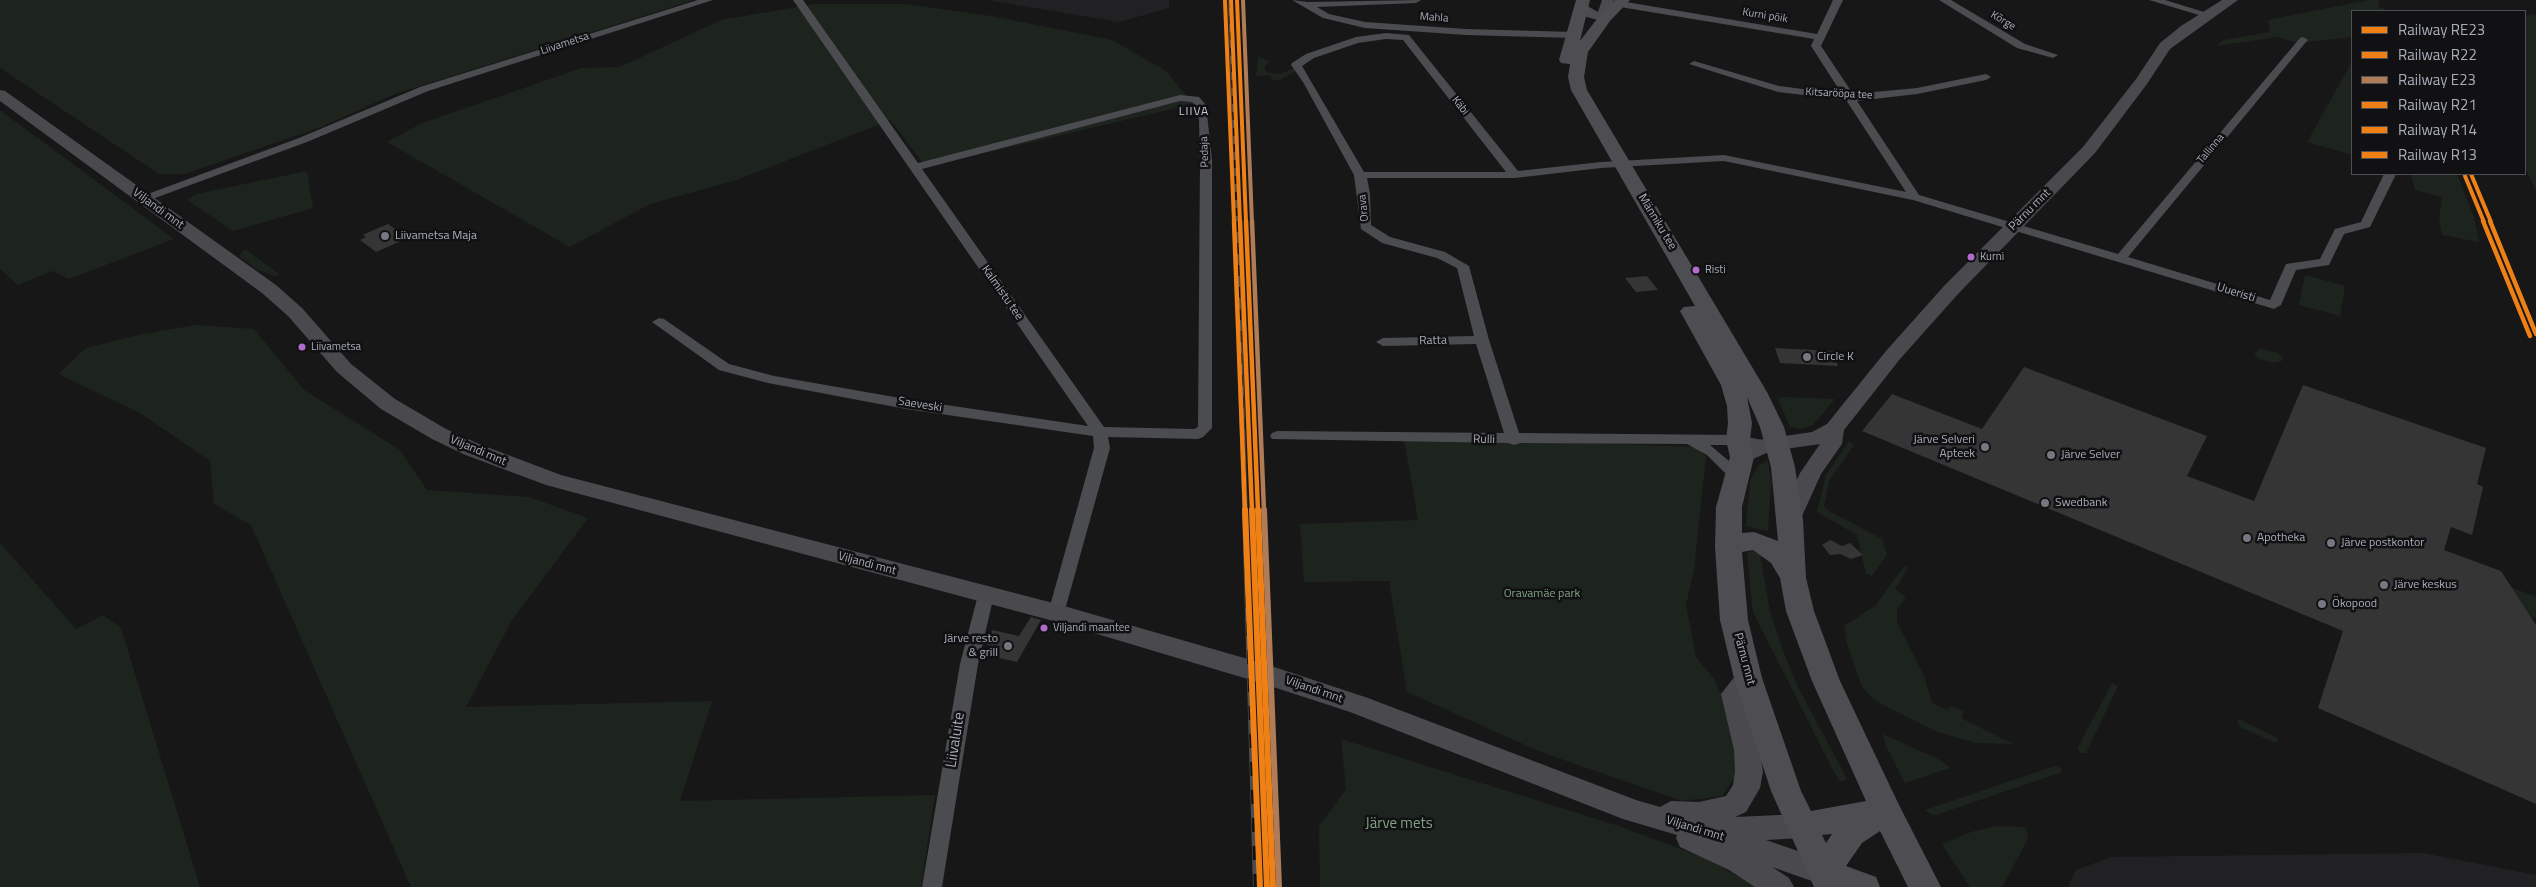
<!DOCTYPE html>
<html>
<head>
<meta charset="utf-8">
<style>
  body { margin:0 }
  #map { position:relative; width:2536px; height:887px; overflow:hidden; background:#171717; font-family:"Titillium Web",sans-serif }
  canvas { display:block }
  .legend { position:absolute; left:2351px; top:10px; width:175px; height:165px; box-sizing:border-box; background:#111113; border:1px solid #4d4f55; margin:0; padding:6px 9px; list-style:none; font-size:15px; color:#a8adb8 }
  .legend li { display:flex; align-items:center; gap:10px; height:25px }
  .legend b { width:25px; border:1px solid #4d4f55 }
</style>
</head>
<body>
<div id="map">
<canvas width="2536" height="887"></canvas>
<ul class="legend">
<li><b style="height:6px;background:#ef8016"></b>Railway RE23</li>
<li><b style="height:6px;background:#ef8016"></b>Railway R22</li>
<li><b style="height:6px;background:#b07c57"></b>Railway E23</li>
<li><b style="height:6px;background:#ef8016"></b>Railway R21</li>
<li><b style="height:6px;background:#ef8016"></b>Railway R14</li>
<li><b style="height:6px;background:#ef8016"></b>Railway R13</li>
</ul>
</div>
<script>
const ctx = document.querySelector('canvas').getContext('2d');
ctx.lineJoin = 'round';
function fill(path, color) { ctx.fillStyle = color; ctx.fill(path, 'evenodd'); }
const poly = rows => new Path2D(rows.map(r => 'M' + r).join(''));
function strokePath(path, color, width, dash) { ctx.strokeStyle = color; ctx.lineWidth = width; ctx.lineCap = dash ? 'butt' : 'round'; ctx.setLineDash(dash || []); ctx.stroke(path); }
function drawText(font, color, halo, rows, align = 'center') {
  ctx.font = font + ' "Titillium Web",sans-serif'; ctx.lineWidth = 5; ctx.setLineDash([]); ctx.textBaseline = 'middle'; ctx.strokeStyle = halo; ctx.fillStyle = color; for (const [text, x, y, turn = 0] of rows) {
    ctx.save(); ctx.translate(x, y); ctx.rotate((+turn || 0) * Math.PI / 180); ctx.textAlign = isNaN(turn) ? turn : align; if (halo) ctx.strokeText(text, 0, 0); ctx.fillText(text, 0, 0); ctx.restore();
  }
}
fill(poly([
  [987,0,1169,0,1169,8,1119,22],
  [2423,853,2536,875,2536,887,2068,887,2076,870,2111,857]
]), '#212123');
fill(poly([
  [0,0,694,0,395,94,321,127,185,174,159,174,0,68],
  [2369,0,2380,0,2378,7,2390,11,2352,11,2352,37,2298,43,2277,37,2217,46,2223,40,2270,32,2268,20],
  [815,4,906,4,991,16,1112,40,1166,71,1193,104,926,167,890,120,737,180,650,204,570,247,387,142,422,123,582,68,620,67,721,20],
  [2532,14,2536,15,2536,191,2525,167,2525,17],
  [1258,57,1269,61,1264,69,1268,73,1280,74,1294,68,1295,72,1279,80,1272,80,1270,75,1256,76],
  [2352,62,2352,155,2307,142],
  [0,110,174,239,69,279,52,271,18,285,0,269],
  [307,171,313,208,233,231,187,200,196,194],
  [2411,174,2457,174,2474,217,2479,242,2442,235,2439,218,2442,197,2415,190],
  [245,249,279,274,275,276,256,269,239,256],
  [2305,275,2345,286,2340,316,2299,305],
  [195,325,254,329,304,390,400,450,427,490,529,497,588,518,512,620,466,707,712,701,680,801,935,795,921,887,411,887,251,525,214,504,210,461,140,413,58,374,86,348,138,335],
  [2259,349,2276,352,2282,357,2282,361,2272,363,2259,359,2254,354],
  [1781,397,1835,399,1813,425,1800,429,1790,427,1778,399],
  [1404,439,1514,440,1696,447,1706,456,1694,570,1686,605,1696,657,1714,679,1726,704,1739,771,1722,796,1682,801,1541,752,1407,692,1389,581,1304,582,1300,524,1418,520],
  [1849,441,1854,445,1829,481,1824,506,1829,511,1882,539,1887,555,1872,576,1866,574,1857,535,1817,512,1826,475],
  [1768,460,1771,483,1768,531,1746,526,1750,480,1759,465],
  [0,543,76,629,103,615,121,628,200,887,0,887],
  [1753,550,1760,554,1770,612,1782,648,1798,687,1847,779,1844,781,1840,781,1834,772,1753,612,1747,553],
  [1904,566,1908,568,1895,589,1906,597,1897,610,1897,622,1924,676,1932,703,1947,710,1951,706,1964,712,1961,718,2013,744,1977,743,1937,732,1889,708,1872,698,1862,687,1847,644,1844,626,1876,605],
  [2511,587,2536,597,2536,618,2531,617],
  [2112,683,2118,686,2086,753,2081,753,2077,749],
  [2238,719,2278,738,2276,743,2240,727,2237,722],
  [1883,734,1942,761,1950,768,1905,783,1886,746],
  [1341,739,1619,826,1707,859,1757,887,1320,887,1319,826,1346,789],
  [2055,766,2061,768,2062,772,1936,815,1932,815,1925,810],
  [1996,826,2026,827,2028,839,2002,887,1970,887,1942,844,1971,832]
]), '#1d241e');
fill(poly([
  [388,224,408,238,376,252,360,240,366,237,363,235,369,232],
  [1647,276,1658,290,1636,292,1625,278],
  [1775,348,1833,351,1838,366,1780,363],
  [2024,367,2207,436,2187,476,2254,501,2303,385,2486,448,2477,484,2483,487,2472,535,2451,527,2444,550,2501,571,2536,625,2536,804,2318,708,2343,631,1862,431,1892,394,1982,429],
  [1830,540,1842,546,1850,543,1863,555,1851,559,1840,554,1830,555,1822,545],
  [1031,617,1041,620,1017,662,990,656,995,647,987,645,992,630,1019,636]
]), '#353536');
fill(poly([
  [698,0,713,0,428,91,307,142,147,201,143,202,137,198,299,138,420,87,698,0],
  [793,0,803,0,918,163,1180,95,1199,97,1206,105,1212,160,1212,428,1203,437,1198,439,1108,437,1110,448,1063,617,1057,619,1051,617,1048,613,1094,448,1093,436,906,409,768,383,719,370,652,322,659,318,664,319,729,364,774,376,906,399,1088,426,793,0],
  [1180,101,1192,102,1196,106,1199,120,1200,160,1198,427,1194,429,1104,427,922,169,1180,101],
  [1292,0,1308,2,1421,0,1416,3,1317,7,1329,14,1365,22,1466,29,1574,32,1579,35,1574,38,1466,35,1365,28,1323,18,1292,0],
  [1833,0,1843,0,1821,46,1853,94,1917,88,1986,74,1991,77,1986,80,1917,94,1857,101,1919,195,2118,254,2300,38,2303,37,2308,40,2306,42,2128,257,2270,300,2286,264,2320,259,2335,229,2361,222,2384,174,2396,174,2370,227,2344,234,2329,265,2296,270,2281,305,2274,309,1913,200,1724,161,1601,168,1515,178,1367,178,1370,194,1371,225,1390,237,1445,252,1469,266,1489,340,1519,433,1738,435,1771,442,1774,445,1766,450,1738,445,1710,445,1742,472,1745,476,1737,481,1732,480,1707,455,1687,444,1520,443,1514,445,1508,443,1272,439,1270,436,1272,433,1277,431,1504,433,1476,344,1383,346,1376,342,1383,338,1474,336,1457,268,1437,258,1382,243,1361,229,1354,175,1303,82,1291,65,1292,63,1306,54,1356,37,1386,33,1409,35,1518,171,1601,162,1724,155,1906,192,1846,100,1778,92,1689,64,1694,61,1779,86,1842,94,1811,46,1814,39,1620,7,1615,4,1620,1,1817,34,1833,0],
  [1386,39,1403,40,1506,172,1364,172,1302,66,1314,58,1358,43,1386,39],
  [1939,0,1951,0,2025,44,2058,55,2053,58,2017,48,1939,0],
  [2149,0,2165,0,2214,15,2209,18,2149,0],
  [986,589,992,591,994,595,978,664,942,887,922,887,960,664,978,595,980,591,986,589]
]), '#4b4c50');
fill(poly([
  [1602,0,1614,0,1610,9,1609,21,1605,22,1583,16,1576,7,1582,3,1598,12,1602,0]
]), '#4b4c50');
fill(poly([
  [2222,0,2238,0,2170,49,2147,84,2095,153,1958,294,1900,359,1844,430,1842,444,1821,474,1798,525,1790,528,1782,525,1779,520,1800,473,1820,444,1771,451,1742,464,1734,462,1731,457,1734,452,1758,440,1812,432,1827,424,1886,351,1944,286,2083,147,2136,79,2160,43,2181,26,2222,0],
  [0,90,5,91,276,285,302,308,351,364,395,399,446,429,479,444,561,475,1057,604,1265,664,1368,698,1636,800,1660,807,1671,801,1699,802,1726,796,1733,785,1735,772,1734,750,1721,694,1739,671,1748,668,1757,671,1761,678,1747,696,1760,750,1763,772,1760,788,1746,812,1735,817,1801,814,1811,818,1815,826,1811,834,1801,838,1766,840,1833,863,1837,872,1833,881,1823,885,1772,867,1789,878,1794,887,1755,887,1729,870,1680,847,1676,838,1677,835,1623,819,1350,712,1261,683,1057,622,546,485,463,454,432,439,381,409,337,372,288,316,262,293,0,101,0,90]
]), '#4a4a4e');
fill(poly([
  [1576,0,1590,0,1580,41,1600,15,1615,0,1630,0,1610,21,1588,52,1584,77,1587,90,1767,392,1784,427,1795,467,1803,520,1806,578,1814,611,1840,681,1899,805,1941,887,1908,887,1880,831,1862,843,1846,866,1876,877,1880,887,1814,887,1771,791,1734,678,1720,620,1715,547,1716,507,1730,457,1726,440,1728,423,1727,406,1721,385,1680,311,1684,307,1695,306,1571,90,1568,77,1570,64,1561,63,1559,60,1576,0],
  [1747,397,1760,427,1771,467,1778,541,1754,532,1742,533,1742,507,1754,457,1750,440,1752,423,1747,397],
  [1753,550,1771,563,1780,578,1786,611,1812,681,1866,801,1811,811,1801,791,1762,678,1748,620,1742,552,1753,550],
  [1832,834,1826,843,1822,835,1832,834]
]), '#4e4e52');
const railFar2 = poly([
  [1230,0,1237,222]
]);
const railFar1 = poly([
  [1236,221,1245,511]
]);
const rail = poly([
  [1245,510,1256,887]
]);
strokePath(railFar2, '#4b4c4f', 4);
strokePath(railFar1, '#4b4c4f', 5.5);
strokePath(rail, '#4b4c4f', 6);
strokePath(railFar2, '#111113', 2.5, [8]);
strokePath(railFar1, '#111113', 4, [11]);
strokePath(rail, '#111113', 4.5, [14]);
strokePath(poly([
  [1237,0,1246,222]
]), '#ef8016', 4);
strokePath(poly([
  [1246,221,1258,511]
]), '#ef8016', 4.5);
strokePath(poly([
  [1258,510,1273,887]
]), '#ef8016', 6);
strokePath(poly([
  [1231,0,1240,222]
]), '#ef8016', 4);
strokePath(poly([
  [1240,221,1252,511]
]), '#ef8016', 4.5);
strokePath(poly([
  [1252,510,1267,887]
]), '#ef8016', 6);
strokePath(poly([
  [1243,0,1252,222]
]), '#b07c57', 4);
strokePath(poly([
  [1252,221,1264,511]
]), '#b07c57', 4.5);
strokePath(poly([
  [1264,510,1279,887]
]), '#b07c57', 6);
strokePath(poly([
  [1225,1,1234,222]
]), '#ef8016', 4);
strokePath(poly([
  [1234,221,1245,511]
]), '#ef8016', 4.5);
strokePath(poly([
  [1245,510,1260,887]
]), '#ef8016', 6);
strokePath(poly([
  [2471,174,2491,222]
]), '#ef8016', 4);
strokePath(poly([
  [2490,221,2536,334]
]), '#ef8016', 4.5);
strokePath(poly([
  [2465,176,2484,222]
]), '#ef8016', 4);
strokePath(poly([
  [2483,221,2530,336]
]), '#ef8016', 4.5);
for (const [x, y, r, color] of [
  [385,236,5,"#757880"],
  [1971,257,4.5,"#b06ccc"],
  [1696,270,4.5,"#b06ccc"],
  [302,347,4.5,"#b06ccc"],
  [1807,357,5,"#757880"],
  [1985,447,5,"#757880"],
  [2051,455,5,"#757880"],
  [2045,503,5,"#757880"],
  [2247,538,5,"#757880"],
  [2331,543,5,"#757880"],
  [2384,585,5,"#757880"],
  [2322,604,5,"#757880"],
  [1044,628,4.5,"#b06ccc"],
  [1008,646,5,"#757880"]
]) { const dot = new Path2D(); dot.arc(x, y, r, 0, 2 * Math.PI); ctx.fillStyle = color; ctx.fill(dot); strokePath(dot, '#111113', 2); }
drawText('11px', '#a8adb8', '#111113', [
  ["Kurni põik",1765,16,9],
  ["Mahla",1434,18,4],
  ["Kõrge",2003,21,31],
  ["Liivametsa",565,44,-18],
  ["Kitsarööpa tee",1839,94,3],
  ["Käbi",1460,106,52],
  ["Tallinna",2211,149,-50],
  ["Pedaja",1205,152,-92],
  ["Orava",1364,208,-96]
]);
drawText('11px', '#a8adb8', '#111113', [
  ["Kurni",1980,257],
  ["Risti",1705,270],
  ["Liivametsa",311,347],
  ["Viljandi maantee",1053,628]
], 'left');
ctx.letterSpacing = '1px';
drawText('12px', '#c9ccd4', '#111113', [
  ["LIIVA",1194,112]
]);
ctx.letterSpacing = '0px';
drawText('12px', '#a8adb8', '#111113', [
  ["Viljandi mnt",158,209,36],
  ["Pärnu mnt",2030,210,-45],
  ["Männiku tee",1657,222,59],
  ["Kalmistu tee",1002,293,55],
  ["Uueristi",2236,293,17],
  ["Ratta",1433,341,-1],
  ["Saeveski",920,405,9],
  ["Rulli",1484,440,1],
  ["Viljandi mnt",478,451,23],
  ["Viljandi mnt",867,564,15],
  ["Pärnu mnt",1744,659,75],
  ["Viljandi mnt",1314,690,19],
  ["Viljandi mnt",1695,829,17]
]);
drawText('12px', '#a8adb8', '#111113', [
  ["Liivametsa Maja",395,236],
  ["Circle K",1817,357],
  ["Järve Selveri",1975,440,"right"],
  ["Apteek",1975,454,"right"],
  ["Järve Selver",2061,455],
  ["Swedbank",2055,503],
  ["Apotheka",2257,538],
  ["Järve postkontor",2341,543],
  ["Järve keskus",2394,585],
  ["Ökopood",2332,604],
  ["Järve resto",998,639,"right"],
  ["& grill",998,653,"right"]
], 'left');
drawText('12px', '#7fa381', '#111113', [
  ["Oravamäe park",1542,594]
]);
drawText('15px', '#a8adb8', '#111113', [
  ["Liivaluite",956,740,-81]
]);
drawText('15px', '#7fa381', '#111113', [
  ["Järve mets",1399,824]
]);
</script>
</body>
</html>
